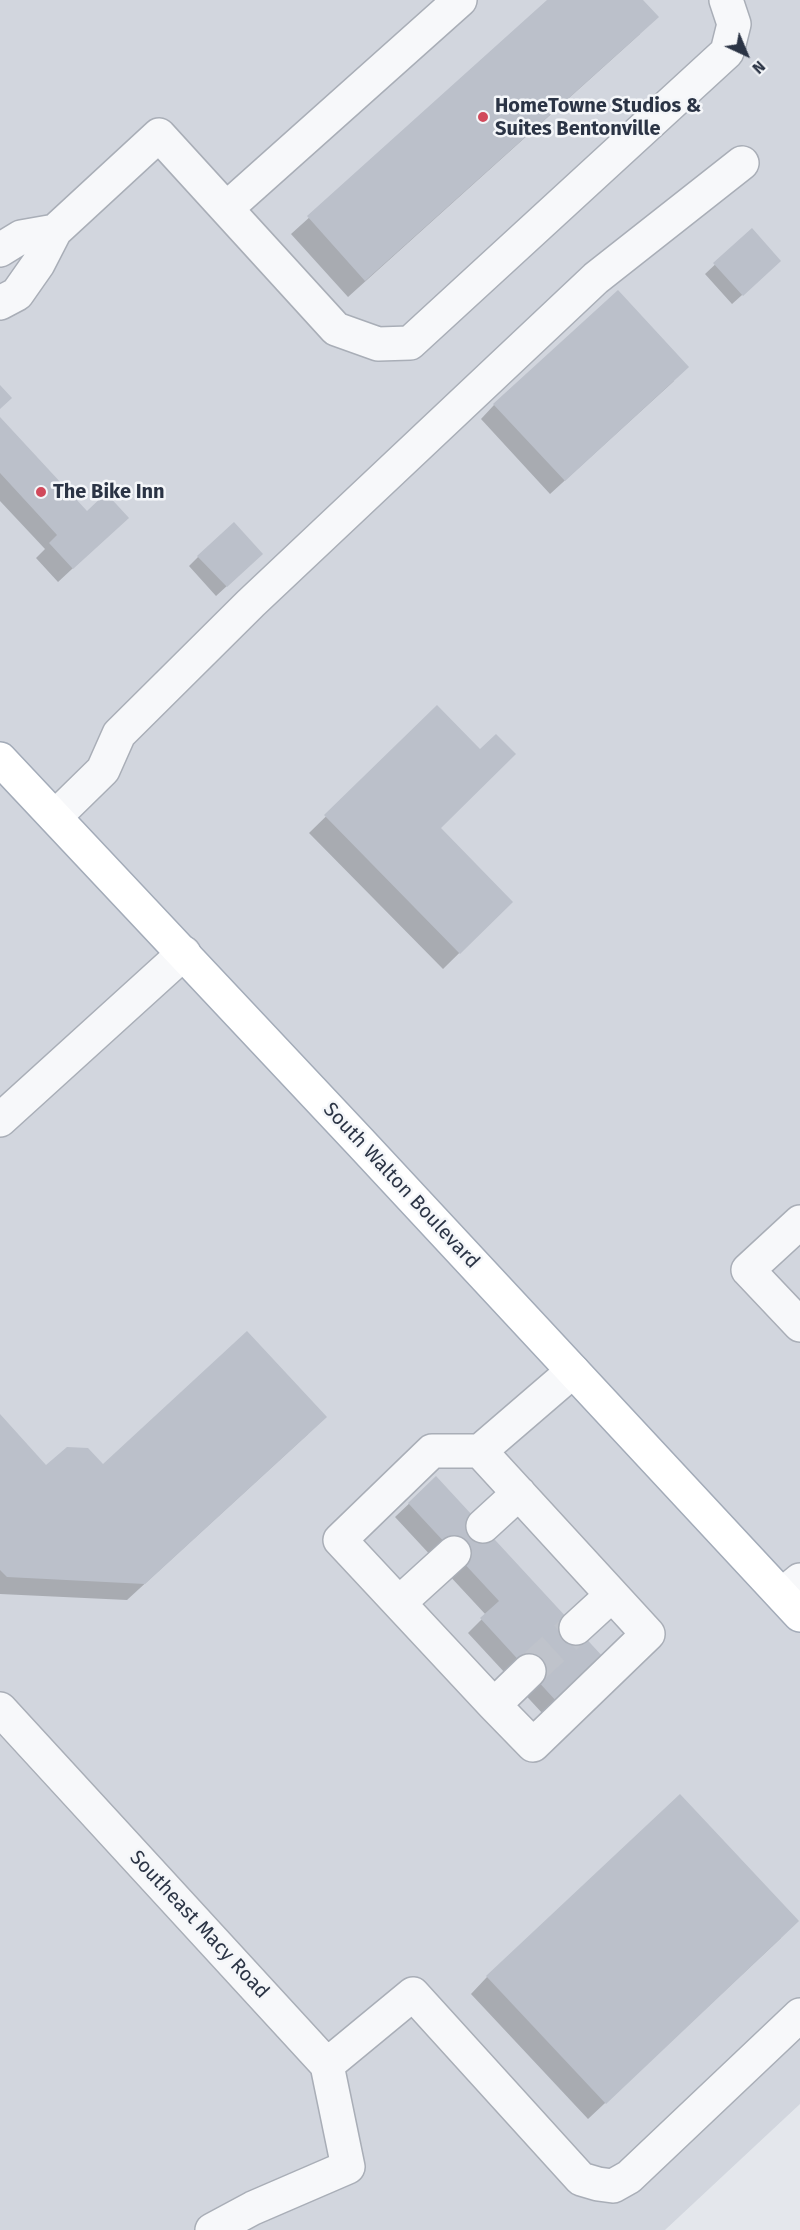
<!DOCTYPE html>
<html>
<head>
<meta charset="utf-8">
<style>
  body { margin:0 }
  #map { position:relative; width:800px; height:2230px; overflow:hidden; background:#e4e7ec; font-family:"Fira Sans",sans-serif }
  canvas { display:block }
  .north { position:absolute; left:716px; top:24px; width:60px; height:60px; -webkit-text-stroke:4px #f4f6f9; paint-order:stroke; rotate:136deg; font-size:16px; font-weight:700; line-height:24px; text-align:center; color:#2b3445 }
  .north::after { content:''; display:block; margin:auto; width:21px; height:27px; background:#2b3445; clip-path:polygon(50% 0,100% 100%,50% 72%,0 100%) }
</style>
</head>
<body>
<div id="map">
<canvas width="800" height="2230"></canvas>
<div class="north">N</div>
</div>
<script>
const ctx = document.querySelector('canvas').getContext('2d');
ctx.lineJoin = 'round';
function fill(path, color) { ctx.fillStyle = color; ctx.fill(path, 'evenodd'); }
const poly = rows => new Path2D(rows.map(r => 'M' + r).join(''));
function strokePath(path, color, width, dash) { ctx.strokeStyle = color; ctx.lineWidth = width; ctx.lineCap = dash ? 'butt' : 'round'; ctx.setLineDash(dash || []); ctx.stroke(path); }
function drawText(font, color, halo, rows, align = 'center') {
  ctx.font = font + ' "Fira Sans",sans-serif'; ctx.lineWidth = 5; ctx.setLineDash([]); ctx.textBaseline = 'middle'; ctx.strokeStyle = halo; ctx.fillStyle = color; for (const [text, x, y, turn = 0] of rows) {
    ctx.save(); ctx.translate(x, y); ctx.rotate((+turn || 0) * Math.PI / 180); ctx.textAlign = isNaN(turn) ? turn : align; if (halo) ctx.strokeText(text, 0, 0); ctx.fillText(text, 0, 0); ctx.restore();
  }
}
fill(poly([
  [0,0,800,0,800,2104,665,2230,0,2230]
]), '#d2d6de');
fill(poly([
  [550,0,641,0,640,34,348,297,291,234],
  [752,230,770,270,732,304,705,274],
  [674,381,550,494,481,419,494,405],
  [0,419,87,513,113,531,58,582,36,558,45,549,0,501],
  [198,557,252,563,216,596,189,566],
  [437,708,480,751,439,828,511,902,443,969,309,833],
  [0,1416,46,1467,103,1466,308,1434,127,1600,0,1594],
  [436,1478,589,1672,543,1714,468,1633,486,1615,395,1517],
  [781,1938,588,2119,471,1994,487,1977]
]), '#0003');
fill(poly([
  [547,0,643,0,659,17,365,281,307,216],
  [752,228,781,261,743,296,713,263],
  [618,290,689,367,565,481,493,404],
  [0,385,12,398,0,409],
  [0,417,87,511,106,493,129,518,73,569,49,543,57,535,0,473],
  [234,522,263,554,227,587,197,556],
  [437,705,480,749,496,734,516,754,441,828,513,902,460,954,324,815],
  [247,1331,327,1417,145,1584,7,1577,0,1570,0,1414,46,1465,67,1447,88,1448,103,1464],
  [436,1476,604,1658,557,1702,480,1618,499,1601,408,1503],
  [680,1794,799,1921,606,2104,486,1976]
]), '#bbc0ca');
strokePath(poly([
  [529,1671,576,1628]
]), '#bfc3cb', 33, [33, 16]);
const minor = poly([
  [227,208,460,0],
  [0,250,21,237,55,231],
  [0,303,17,294,38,264,55,231,159,135,336,329,378,344,410,343,727,52,734,24,726,0],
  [55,817,103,770,119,734,251,603,596,278,742,163],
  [0,1120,184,953],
  [800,1222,748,1270,800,1325],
  [480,1451,648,1634,533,1745,494,1705,340,1540,432,1451,480,1451,573,1371],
  [483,1526,519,1493],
  [782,1595,800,1580],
  [399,1603,454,1553],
  [576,1628,612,1595],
  [494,1705,529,1671],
  [0,1709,327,2065,348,2167,253,2208,212,2230],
  [327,2065,413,1994,581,2179,598,2184,613,2186,629,2177,800,2015]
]);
const major = poly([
  [0,759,360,1142,800,1615]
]);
strokePath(minor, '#a9aeb7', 36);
strokePath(major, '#a3abb8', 36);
strokePath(minor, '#f7f8fa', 33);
strokePath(major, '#fff', 33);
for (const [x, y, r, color] of [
  [483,117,6,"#d1495b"],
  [41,492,6,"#d1495b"]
]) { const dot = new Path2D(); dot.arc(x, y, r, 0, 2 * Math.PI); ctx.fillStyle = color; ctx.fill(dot); strokePath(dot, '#f4f6f9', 2); }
drawText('bold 20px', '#2b3445', '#f4f6f9', [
  ["HomeTowne Studios &",495,106],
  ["Suites Bentonville",495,129],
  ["The Bike Inn",53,492]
], 'left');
drawText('20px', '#2b3445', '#f4f6f9', [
  ["South Walton Boulevard",401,1186,47],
  ["Southeast Macy Road",199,1925,47]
]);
</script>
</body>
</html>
